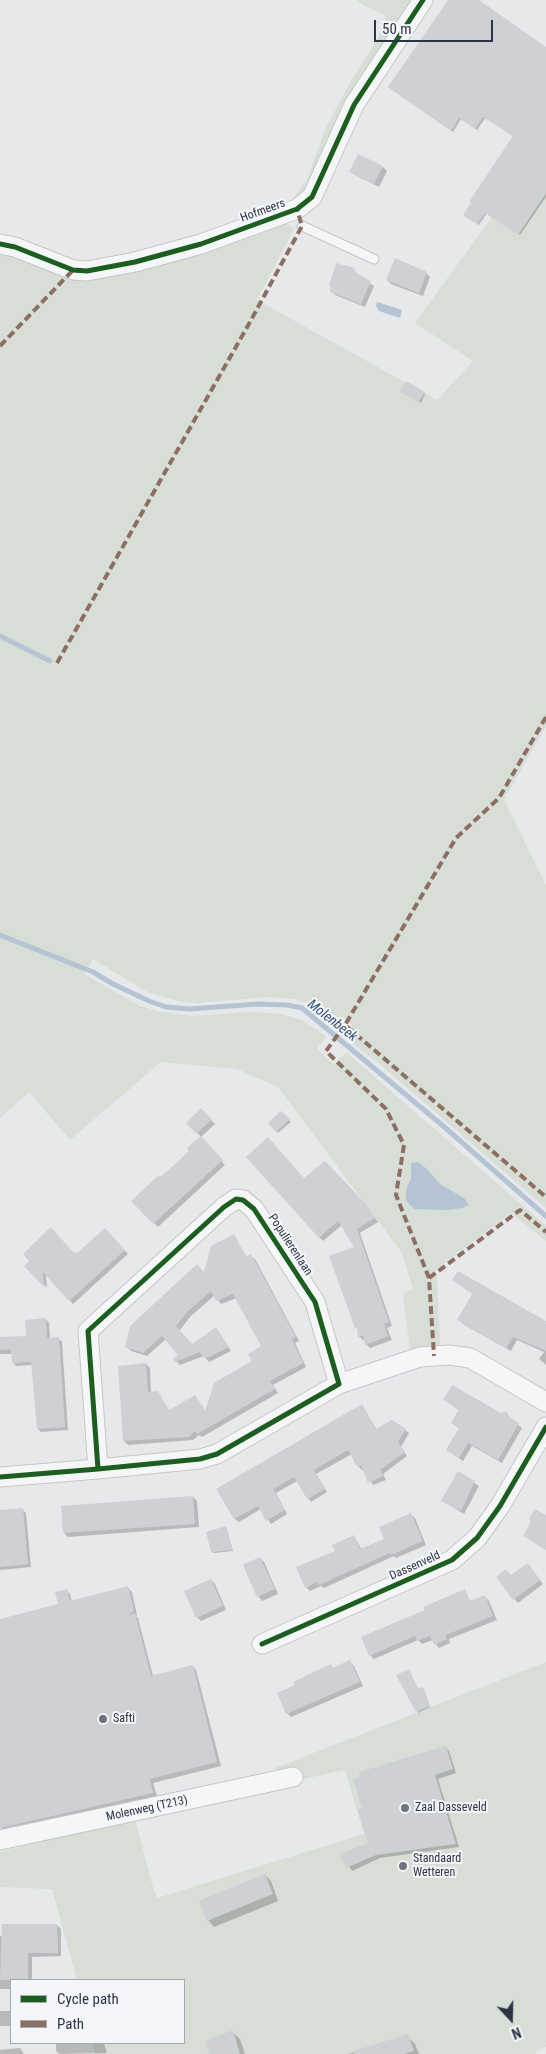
<!DOCTYPE html>
<html>
<head>
<meta charset="utf-8">
<style>
  body { margin:0 }
  #map { position:relative; width:546px; height:2054px; overflow:hidden; background:#e6e8ea; font-family:"Roboto Condensed",sans-serif }
  canvas { display:block }
  .legend { position:absolute; left:10px; top:1979px; width:175px; height:65px; box-sizing:border-box; background:#f4f6f9; border:1px solid #a4a8b1; margin:0; padding:6px 9px; list-style:none; font-size:15px; color:#2b3445 }
  .legend li { display:flex; align-items:center; gap:10px; height:25px }
  .legend b { width:25px; border:1px solid #a4a8b1 }
  .north { position:absolute; left:486px; top:1994px; width:50px; height:50px; -webkit-text-stroke:4px #f4f6f9; paint-order:stroke; rotate:159deg; font-size:14px; font-weight:700; line-height:20px; text-align:center; color:#2b3445 }
  .north::after { content:''; display:block; margin:auto; width:18px; height:22px; background:#2b3445; clip-path:polygon(50% 0,100% 100%,50% 72%,0 100%) }
  .scale { position:absolute; left:374px; top:20px; width:119px; height:22px; box-sizing:border-box; border:2px solid #2b3445; border-top:0; padding-left:6px; font-size:15px; line-height:18px; white-space:nowrap; color:#2b3445; -webkit-text-stroke:4px #f4f6f9; paint-order:stroke }
</style>
</head>
<body>
<div id="map">
<canvas width="546" height="2054"></canvas>
<ul class="legend">
<li><b style="height:6px;background:#1b5e20"></b>Cycle path</li>
<li><b style="height:6px;background:#8d6e63"></b>Path</li>
</ul>
<div class="north">N</div>
<div class="scale">50 m</div>
</div>
<script>
const ctx = document.querySelector('canvas').getContext('2d');
ctx.lineJoin = 'round';
function fill(path, color) { ctx.fillStyle = color; ctx.fill(path, 'evenodd'); }
const poly = rows => new Path2D(rows.map(r => 'M' + r).join(''));
function strokePath(path, color, width, dash) { ctx.strokeStyle = color; ctx.lineWidth = width; ctx.lineCap = dash ? 'butt' : 'round'; ctx.setLineDash(dash || []); ctx.stroke(path); }
function drawText(font, color, halo, rows, align = 'center') {
  ctx.font = font + ' "Roboto Condensed",sans-serif'; ctx.lineWidth = 4; ctx.setLineDash([]); ctx.textBaseline = 'middle'; ctx.strokeStyle = halo; ctx.fillStyle = color; for (const [text, x, y, turn = 0] of rows) {
    ctx.save(); ctx.translate(x, y); ctx.rotate((+turn || 0) * Math.PI / 180); ctx.textAlign = isNaN(turn) ? turn : align; if (halo) ctx.strokeText(text, 0, 0); ctx.fillText(text, 0, 0); ctx.restore();
  }
}
fill(poly([
  [357,0,415,0,311,191,296,199,296,194,307,180,324,132,350,82,376,42,385,24,385,15,363,5],
  [546,193,546,726,504,800,546,885,546,1208,375,1060,344,1037,353,1026,343,1017,336,1026,310,1004,294,999,268,997,199,1003,182,1002,149,993,93,959,84,974,140,1006,161,1012,192,1016,252,1012,281,1014,302,1020,326,1036,317,1049,334,1065,346,1052,546,1226,546,1241,511,1213,435,1270,437,1279,440,1346,431,1345,410,1351,403,1294,413,1289,402,1253,278,1087,237,1069,161,1062,70,1140,29,1092,0,1118,0,248,58,272,70,281,74,277,284,221,294,229,257,300,437,400,473,361,415,323,492,217,518,234],
  [546,1662,546,2047,538,2050,535,2054,95,2054,92,2043,184,2043,184,1980,77,1980,52,1889,0,1887,0,1852,135,1818,151,1881,157,1898,364,1834,345,1770,280,1784,275,1768]
]), '#d6ded6');
fill(poly([
  [377,302,402,310,400,318,379,311,376,306],
  [418,1162,427,1169,440,1184,464,1198,469,1205,462,1208,447,1210,414,1209,406,1200,406,1193,407,1187,411,1179,411,1163]
]), '#b4c4d5');
fill(poly([
  [449,0,476,0,546,48,546,197,520,235,487,213,479,225,466,217,514,137,486,117,477,130,461,119,453,132,391,89],
  [358,155,383,167,387,171,379,187,355,175,351,171],
  [353,269,358,276,374,286,365,307,335,295,331,291],
  [426,273,430,277,423,296,391,284,387,280],
  [403,393,424,393,425,394,421,403],
  [201,1110,215,1124,201,1137,188,1123],
  [281,1113,291,1122,278,1133,270,1123],
  [201,1137,225,1165,158,1227,133,1201,191,1151],
  [248,1157,368,1208,378,1222,360,1233,392,1326,387,1328,392,1340,370,1348,366,1344,365,1339,363,1340,359,1336,359,1330,356,1327,356,1247,342,1225,323,1241],
  [105,1230,128,1254,73,1304,46,1274,47,1288,26,1266,73,1253,77,1255],
  [233,1235,247,1258,251,1256,255,1259,299,1341,295,1343,306,1367,273,1385,278,1393,202,1437,199,1435,193,1440,128,1445,124,1441,146,1364,150,1368,151,1393,157,1392,170,1411,195,1396,206,1412,253,1361,262,1347,237,1298,221,1304,215,1295,191,1316,179,1331,192,1346,216,1328,231,1351,209,1362,204,1356,180,1365,176,1361,180,1355,166,1339,147,1356,131,1351,127,1347,204,1274],
  [454,1280,546,1323,546,1365,539,1359,544,1352,517,1340,511,1351,463,1324,459,1320,473,1294],
  [46,1319,49,1323,50,1339,58,1338,62,1342,68,1430,41,1432,38,1429,32,1365,16,1366,13,1362,12,1354,0,1354,0,1338,28,1337],
  [444,1400,501,1414,506,1412,511,1419,522,1428,502,1463,472,1446,463,1461,447,1450,460,1429,452,1423,459,1410],
  [362,1406,377,1430,392,1421,409,1433,401,1447,407,1456,383,1474,386,1480,373,1485,364,1469,362,1470,358,1466,352,1454,316,1474,327,1492,311,1502,297,1481,276,1493,287,1514,271,1524,261,1509,239,1522,235,1519,218,1489],
  [459,1473,479,1486,464,1514,443,1501],
  [193,1497,197,1501,199,1527,68,1537,64,1533],
  [23,1510,26,1513,31,1567,0,1570,0,1511],
  [411,1515,415,1518,426,1545,396,1558,394,1556,324,1588,321,1586,310,1591,306,1587,354,1536,362,1550,385,1539],
  [226,1527,233,1551,214,1553,212,1552],
  [260,1558,264,1562,278,1594,262,1601,258,1596,244,1565],
  [531,1568,543,1584,518,1603,497,1577,512,1577],
  [211,1580,215,1584,226,1610,201,1621,197,1617],
  [128,1588,132,1592,137,1615,136,1616,138,1618,153,1676,192,1666,196,1670,221,1766,153,1783,157,1796,5,1832,1,1828,0,1823,0,1620,59,1605,66,1590,70,1594,72,1602],
  [464,1590,471,1602,485,1597,489,1601,497,1620,449,1639,450,1643,439,1648,433,1640,422,1644,418,1640,374,1659,370,1655],
  [350,1662,354,1666,363,1686,291,1717,287,1713,331,1666,334,1669],
  [409,1671,418,1689,424,1690,430,1707,418,1713],
  [445,1747,449,1751,456,1773,438,1779,459,1847,380,1858,352,1871,342,1855,370,1843],
  [265,1875,271,1881,278,1901,214,1927,208,1920],
  [57,1925,61,1929,61,1956,32,1957,32,1980,11,1980,11,1989,0,1989,0,1936],
  [0,2011,11,2011,11,2026,0,2026],
  [232,2032,240,2039,245,2054,210,2054],
  [407,2036,415,2044,419,2054,348,2054],
  [56,2043,104,2043,107,2053,59,2054,56,2051],
  [20,2048,24,2054,0,2054,0,2050]
]), '#0003');
strokePath(poly([
  [0,636,50,661],
  [0,935,93,972,113,984,149,1001,166,1007,190,1009,257,1004,287,1005,302,1008,442,1125,546,1216]
]), '#b4c4d5', 5);
fill(poly([
  [448,0,479,0,546,47,546,193,518,235,485,213,477,224,463,215,471,203,469,202,513,136,483,117,475,129,459,118,451,131,388,87],
  [358,154,383,166,374,184,349,172],
  [395,258,427,272,419,293,386,280],
  [336,263,354,268,356,273,371,281,361,304,330,292,331,287,329,286],
  [406,381,425,392,419,402,400,392],
  [201,1108,212,1119,196,1134,186,1123],
  [281,1111,290,1119,276,1132,268,1123],
  [201,1136,223,1160,153,1224,131,1201,159,1175,161,1177,189,1151,187,1148],
  [268,1137,304,1178,325,1161,365,1203,375,1218,357,1229,389,1322,384,1324,388,1336,365,1345,363,1335,358,1337,357,1327,355,1328,329,1256,354,1247,338,1221,319,1238,246,1157],
  [51,1227,73,1252,77,1253,105,1228,125,1250,69,1301,43,1272,44,1287,24,1266,29,1261,23,1254],
  [234,1234,246,1257,251,1254,296,1337,292,1339,303,1363,270,1381,275,1389,197,1434,195,1431,189,1437,123,1441,118,1366,146,1363,148,1392,158,1391,169,1410,195,1395,205,1411,214,1383,252,1361,248,1354,261,1346,233,1294,216,1301,211,1291,187,1312,176,1326,192,1344,216,1327,229,1347,205,1359,200,1352,175,1362,173,1358,178,1355,162,1336,143,1353,125,1347,130,1326,197,1264,204,1272,211,1246],
  [458,1271,546,1321,546,1351,513,1337,506,1348,457,1320,472,1294,452,1280],
  [46,1318,47,1338,59,1337,65,1427,37,1429,31,1362,12,1363,11,1349,0,1350,0,1337,26,1336,25,1320],
  [452,1385,501,1413,506,1411,508,1416,519,1423,498,1460,468,1443,459,1458,446,1450,459,1428,451,1423,459,1409,443,1400],
  [362,1404,376,1429,392,1420,406,1429,398,1442,405,1452,380,1470,383,1476,368,1483,361,1465,357,1467,349,1451,346,1451,314,1470,325,1489,307,1499,294,1477,273,1489,285,1510,266,1521,258,1506,234,1519,216,1489],
  [458,1471,475,1481,461,1511,441,1501],
  [193,1496,195,1524,63,1533,61,1506],
  [23,1508,28,1564,0,1567,0,1510],
  [535,1509,546,1515,546,1550,523,1536,531,1521,529,1519],
  [411,1513,423,1541,391,1555,390,1553,319,1585,317,1582,305,1588,296,1567,335,1551,332,1545,354,1535,360,1549,384,1539,379,1527],
  [226,1526,233,1550,211,1552,206,1532],
  [260,1557,275,1589,257,1597,243,1565],
  [528,1563,540,1580,513,1600,496,1577,506,1569,511,1575],
  [211,1579,223,1606,196,1618,184,1591],
  [128,1586,134,1610,128,1616,135,1613,151,1676,193,1665,217,1762,150,1779,153,1793,0,1828,0,1619,58,1604,55,1592,67,1589,70,1601],
  [465,1589,470,1601,485,1595,493,1616,446,1635,447,1639,434,1645,430,1636,417,1641,415,1636,369,1656,361,1637,425,1610,423,1607],
  [350,1660,360,1682,286,1714,277,1693,295,1685,293,1682,331,1664,333,1668],
  [409,1669,418,1688,423,1687,429,1706,416,1712,396,1675],
  [446,1746,453,1769,435,1775,456,1844,376,1855,346,1868,340,1854,368,1843,358,1810,362,1809,353,1779,360,1777,359,1772],
  [265,1874,273,1894,207,1921,199,1901],
  [2,1924,57,1924,58,1953,28,1953,28,1980,0,1980],
  [233,2030,240,2054,209,2054,205,2041],
  [408,2034,414,2051,404,2054,354,2054,354,2051]
]), '#ced0d3');
const lane = poly([
  [302,226,374,259]
]);
const street = poly([
  [0,244,15,247,73,270,87,271,135,262,201,244,297,209,312,197,354,105,423,0],
  [339,1384,420,1357,449,1355,470,1358,546,1402],
  [0,1477,98,1469,200,1459,217,1454,339,1384,315,1302,254,1209,243,1200,236,1199,224,1207,88,1331,98,1469],
  [262,1644,452,1560,477,1538,500,1506,546,1427],
  [0,1840,293,1777]
]);
strokePath(lane, '#c4c6c8', 11);
strokePath(street, '#c4c6c8', 21);
strokePath(lane, '#f5f6f7', 9);
strokePath(street, '#f5f6f7', 19);
strokePath(poly([
  [0,346,73,270],
  [57,663,250,322,302,226,297,209],
  [546,717,499,798,456,838,345,1025,546,1197],
  [345,1025,326,1051,386,1109,404,1145,396,1195,429,1278,434,1356],
  [429,1278,520,1210,546,1232]
]), '#8d6e63', 4, [8, 4]);
strokePath(poly([
  [0,244,15,247,73,270,87,271,135,262,201,244,297,209,312,197,354,105,423,0],
  [0,1477,98,1469,200,1459,217,1454,339,1384,315,1302,254,1209,243,1200,236,1199,224,1207,88,1331,98,1469],
  [262,1644,452,1560,477,1538,500,1506,546,1427]
]), '#1b5e20', 5);
for (const [x, y, r, color] of [
  [103,1719,5,"#6c737f"],
  [405,1808,5,"#6c737f"],
  [403,1866,5,"#6c737f"]
]) { const dot = new Path2D(); dot.arc(x, y, r, 0, 2 * Math.PI); ctx.fillStyle = color; ctx.fill(dot); strokePath(dot, '#f4f6f9', 2); }
drawText('12px', '#2b3445', '#f4f6f9', [
  ["Hofmeers",263,211,-20],
  ["Populierenlaan",290,1245,57],
  ["Dassenveld",415,1566,-24],
  ["Molenweg (T213)",147,1809,-12]
]);
drawText('12px', '#2b3445', '#f4f6f9', [
  ["Safti",113,1719],
  ["Zaal Dasseveld",415,1808],
  ["Standaard",413,1859],
  ["Wetteren",413,1873]
], 'left');
drawText('italic 14px', '#34527a', '#f4f6f9', [
  ["Molenbeek",332,1021,38]
]);
</script>
</body>
</html>
